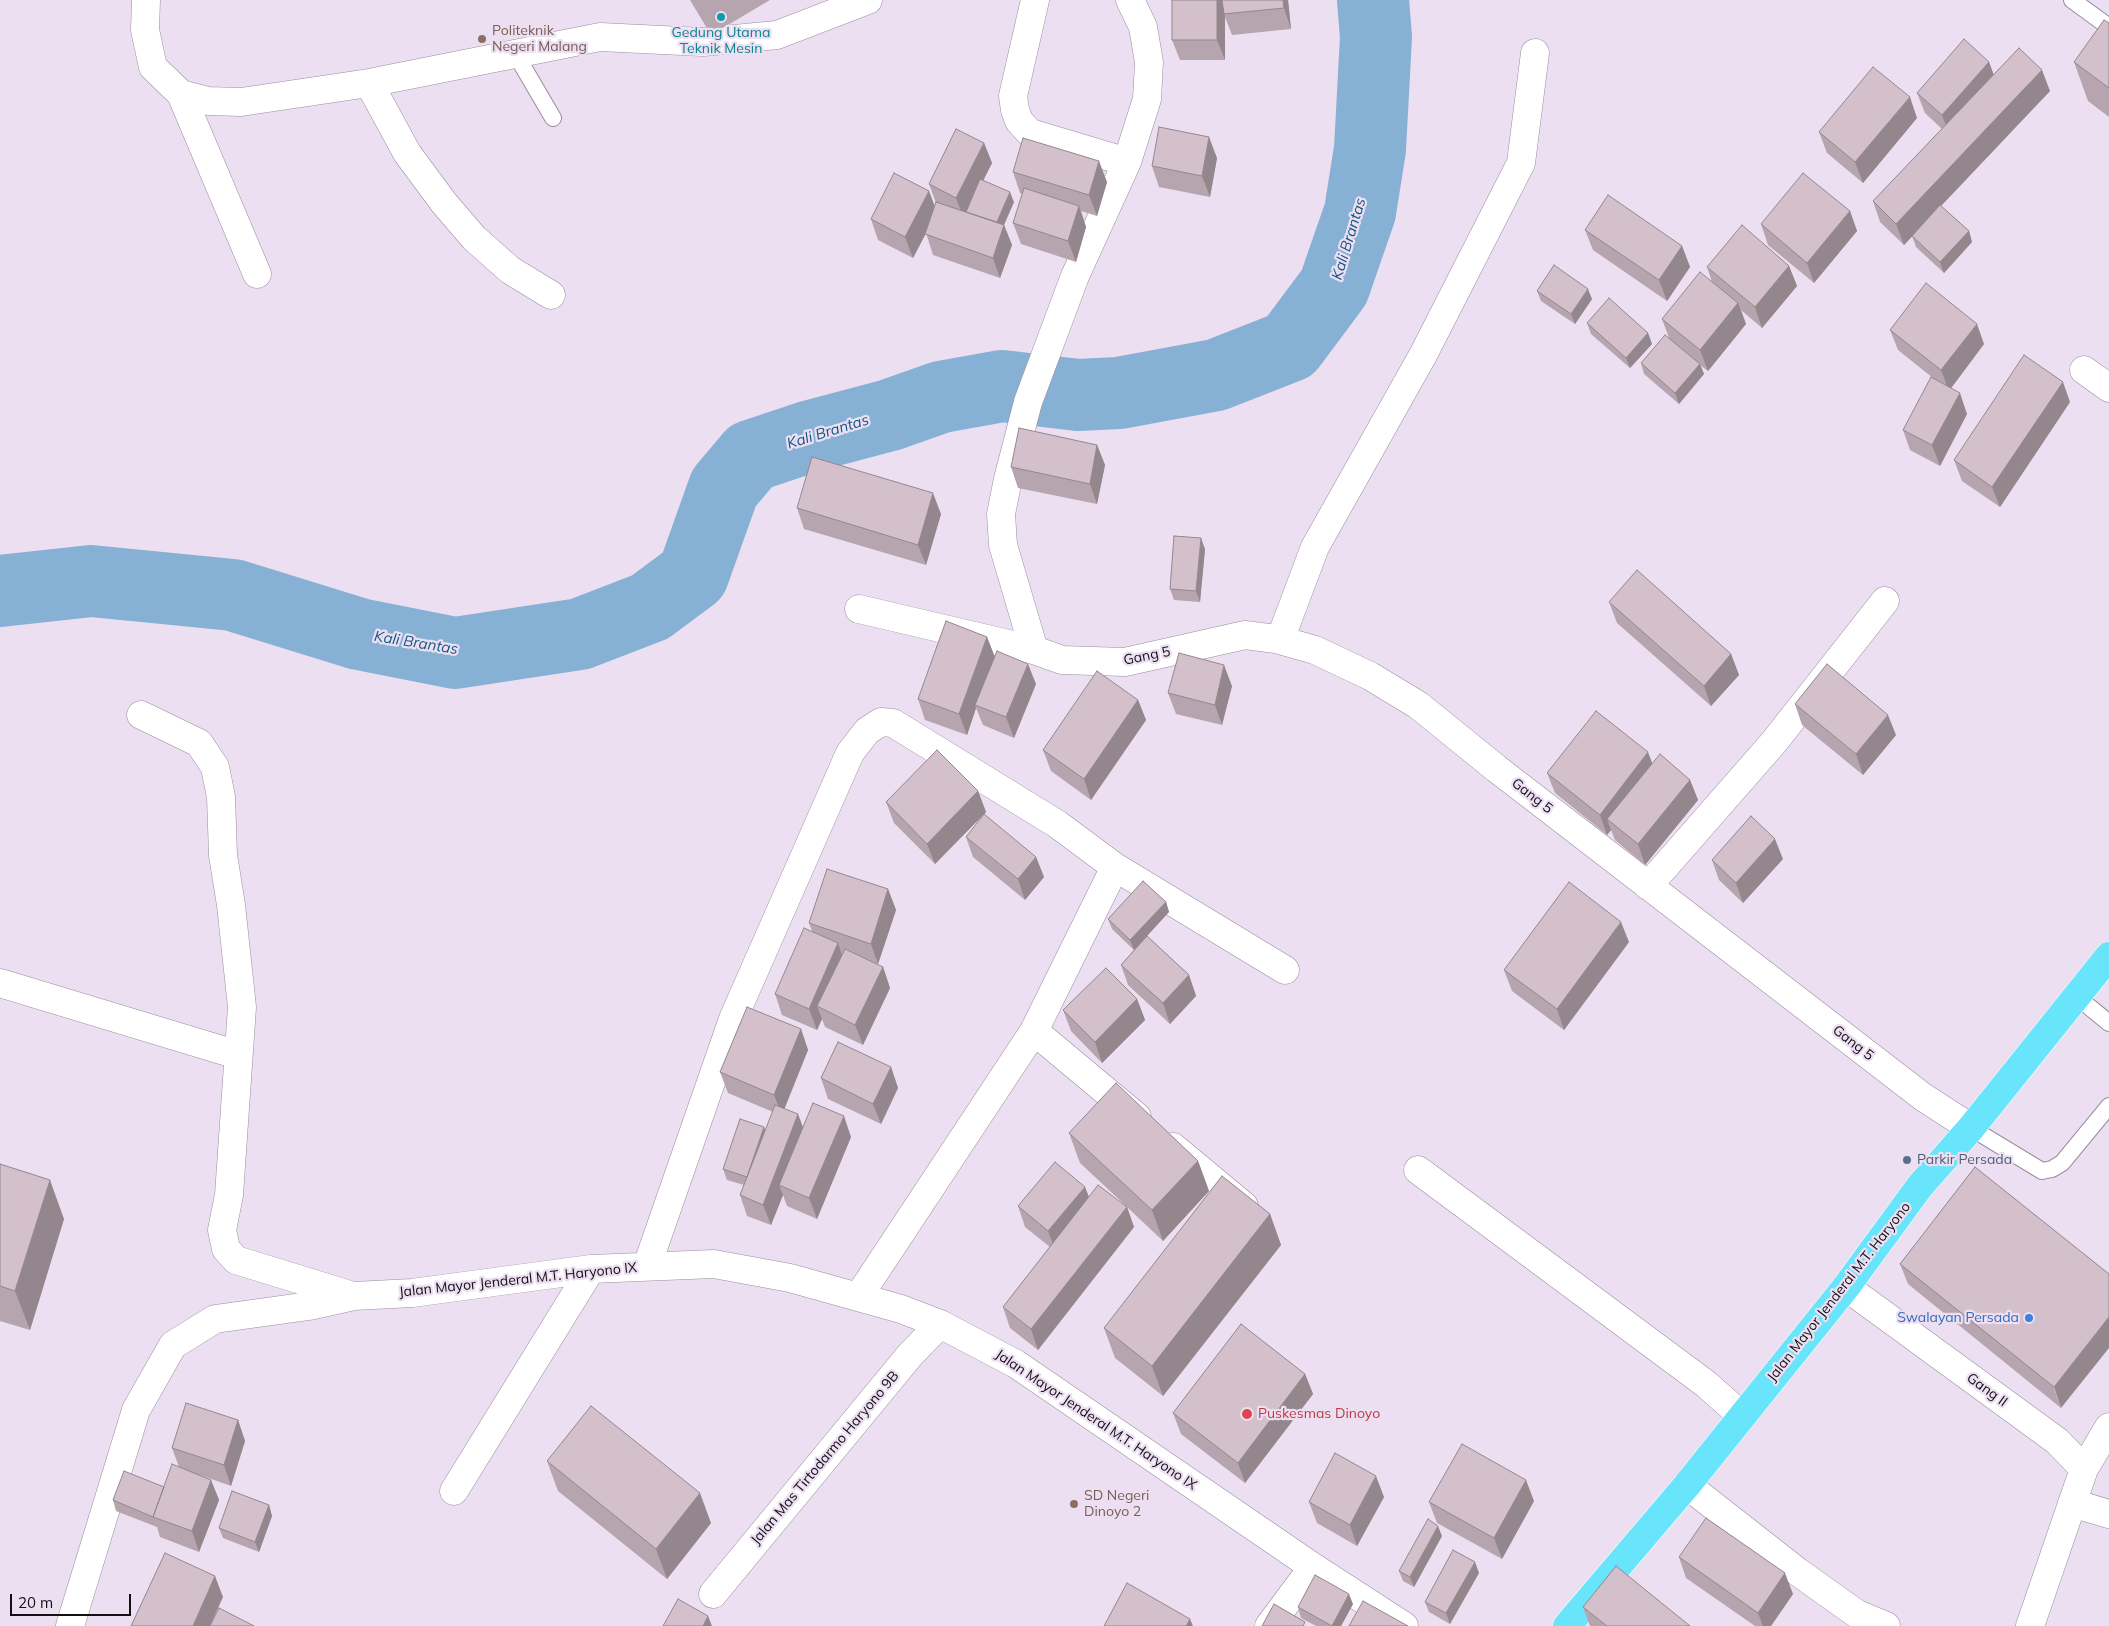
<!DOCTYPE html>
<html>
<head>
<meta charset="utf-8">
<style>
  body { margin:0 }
  #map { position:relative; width:2109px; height:1626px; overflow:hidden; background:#ecdff1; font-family:Mulish,sans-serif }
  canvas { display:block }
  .scale { position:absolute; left:10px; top:1594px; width:121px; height:22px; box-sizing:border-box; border:2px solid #130f15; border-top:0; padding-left:6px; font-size:15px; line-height:18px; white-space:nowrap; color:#130f15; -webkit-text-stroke:4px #ecdff1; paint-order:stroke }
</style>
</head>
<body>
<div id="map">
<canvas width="2109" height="1626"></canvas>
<div class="scale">20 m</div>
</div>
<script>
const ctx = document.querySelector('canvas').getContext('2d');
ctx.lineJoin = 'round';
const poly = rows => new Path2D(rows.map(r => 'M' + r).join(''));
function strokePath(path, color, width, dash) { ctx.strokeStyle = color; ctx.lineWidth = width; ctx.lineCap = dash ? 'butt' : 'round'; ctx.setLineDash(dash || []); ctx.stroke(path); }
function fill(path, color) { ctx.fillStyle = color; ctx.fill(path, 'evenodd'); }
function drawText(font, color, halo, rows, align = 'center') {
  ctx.font = font + ' Mulish,sans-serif'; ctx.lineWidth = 4.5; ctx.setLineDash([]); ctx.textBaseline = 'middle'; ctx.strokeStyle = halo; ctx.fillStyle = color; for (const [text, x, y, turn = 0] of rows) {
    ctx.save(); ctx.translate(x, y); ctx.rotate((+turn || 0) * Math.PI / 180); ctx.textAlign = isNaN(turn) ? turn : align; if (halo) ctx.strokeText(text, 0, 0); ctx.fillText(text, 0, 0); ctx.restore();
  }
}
strokePath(poly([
  [0,591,91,581,233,595,359,634,455,653,580,634,650,607,693,575,724,488,751,456,811,436,890,415,941,397,1002,386,1078,395,1119,393,1216,375,1290,346,1334,287,1360,212,1370,149,1376,37,1373,0]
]), '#86b1d4', 72);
const lane = poly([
  [2072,0,2109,27],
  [515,53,553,118],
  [2076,996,2109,1023],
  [1971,1128,2042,1171,2052,1169,2062,1163,2109,1106]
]);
const street = poly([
  [146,0,145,30,153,67,181,94,257,274],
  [1035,0,1013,96,1015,110,1019,121,1030,133,1127,162],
  [369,83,407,153,444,203,474,238,510,270,551,295],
  [181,94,208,101,241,102,369,83,600,37,703,42,777,35,868,0],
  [2084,370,2109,388],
  [859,609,1034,650,1062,660,1125,662,1245,635,1276,639,1315,650,1370,676,1418,705,1497,769,1923,1097,1971,1128],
  [1280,640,1315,547,1423,355,1521,163,1535,53],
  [1034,650,1003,545,1001,514,1008,479,1028,402,1075,276,1127,162,1147,99,1149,62,1143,27,1130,0],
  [141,715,199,743,215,767,221,797,223,855,231,905,242,1007,229,1195,222,1230,226,1249,236,1260,353,1296],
  [1648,886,1774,742,1885,601],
  [0,983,238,1055],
  [1034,1031,1137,1117],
  [1173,1147,1244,1206],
  [1418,1170,1706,1384,1742,1416],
  [647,1266,733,1019,850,753,867,731,881,722,893,723,1057,824,1115,867,1285,970],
  [1846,1287,2057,1441,2084,1469,2109,1427],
  [859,1296,1034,1031,1115,867],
  [1687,1485,1798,1572,1857,1614,1886,1626],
  [454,1491,591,1269],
  [2072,1503,2109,1514],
  [713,1594,910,1355,940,1324],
  [70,1626,136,1410,173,1345,215,1319,309,1306,354,1296,412,1293,591,1269,714,1264,790,1278,901,1309,940,1324,1016,1364,1313,1567,1404,1626],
  [1269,1626,1313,1567],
  [2030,1626,2084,1469]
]);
const primary = poly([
  [1567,1626,1687,1485,1846,1287,1920,1186,1971,1128,2109,956]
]);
strokePath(lane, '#998d9d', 18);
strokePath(street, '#998d9d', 29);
strokePath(primary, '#fff', 29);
strokePath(lane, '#fff', 16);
strokePath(street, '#fff', 28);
strokePath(primary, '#68e4fb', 28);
fill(poly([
  [690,0,770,0,711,35],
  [1222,0,1288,0,1291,29,1232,35,1225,17,1225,60,1180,60,1172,40],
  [2109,23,2109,117,2088,101,2074,62],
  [1989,62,1994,75,2050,91,1941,206,1969,231,1972,242,1944,273,1916,247,1912,236,1922,225,1904,245,1880,222,1873,201,1942,129,1925,113,1917,93],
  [1917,118,1863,183,1827,153,1819,132],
  [984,143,992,163,983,180,1014,202,1004,225,1012,245,1000,278,933,255,926,233,913,258,878,240,871,219,935,206,936,203,929,184],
  [1217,158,1210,197,1159,187,1152,166],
  [1013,172,1107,182,1097,216,1081,211,1086,227,1076,262,1021,244,1013,223,1023,194,1020,193],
  [1850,211,1857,231,1814,283,1768,245,1761,224],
  [1585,230,1682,246,1690,267,1667,301,1593,250],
  [1789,266,1797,286,1762,328,1741,310,1746,324,1708,371,1700,365,1704,374,1679,404,1644,374,1641,363,1669,338,1662,319,1712,282,1707,267],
  [1537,291,1592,299,1575,324,1541,301],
  [1587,323,1648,333,1652,344,1630,368,1591,334],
  [1890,330,1984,344,1951,388,1967,414,1940,466,1910,450,1903,430,1933,378,1898,350],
  [2070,402,2000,507,1962,481,1954,460],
  [1097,445,1105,465,1097,504,1018,488,1011,467],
  [797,508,941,514,926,565,804,529],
  [1205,549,1200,602,1174,600,1170,589],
  [1609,602,1731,654,1739,675,1711,706,1617,623],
  [987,637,994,657,1036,684,1014,738,983,725,976,708,967,735,925,720,918,699],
  [1232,686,1222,725,1176,714,1168,693],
  [1138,700,1146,720,1091,800,1051,771,1043,750],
  [1795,704,1896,735,1863,775,1802,725],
  [1652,764,1690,780,1698,800,1645,865,1615,840,1611,830,1607,835,1555,793,1547,773],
  [978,791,986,812,935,864,894,823,886,802],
  [966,837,1036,857,1044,877,1025,900,973,857],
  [1783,859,1743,903,1719,880,1712,860],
  [888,889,896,910,878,964,872,963,883,967,890,988,863,1045,825,1027,822,1019,817,1030,782,1015,775,994,812,931,809,923],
  [1166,902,1169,912,1147,936,1189,975,1196,996,1170,1024,1128,985,1121,965,1134,950,1112,929,1108,919],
  [1629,942,1564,1030,1512,991,1504,970],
  [1137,999,1145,1020,1102,1063,1071,1031,1063,1010],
  [801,1029,808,1050,784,1108,803,1128,851,1137,817,1219,787,1206,783,1195,771,1225,747,1216,740,1195,744,1185,727,1180,723,1169,765,1131,773,1112,728,1093,720,1072],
  [891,1067,898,1088,881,1124,828,1099,821,1078],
  [1069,1133,1198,1161,1209,1191,1163,1241,1127,1207,1134,1227,1038,1350,1010,1328,1003,1307,1050,1247,1025,1227,1018,1206,1085,1187,1089,1197,1125,1205,1080,1163],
  [0,1164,64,1219,30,1330,0,1321],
  [1975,1167,2061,1408,1908,1284,1900,1264],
  [1270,1214,1281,1245,1163,1396,1115,1358,1104,1328],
  [1305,1374,1313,1394,1245,1483,1181,1434,1173,1413],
  [238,1420,245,1441,231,1486,200,1475,211,1480,219,1500,199,1552,160,1537,157,1527,116,1511,113,1500,164,1487,179,1467,172,1448],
  [547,1461,711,1523,667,1579,558,1491],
  [1384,1497,1357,1546,1317,1523,1309,1502],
  [1534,1501,1502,1559,1437,1523,1429,1502],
  [269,1505,272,1516,259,1552,223,1538,219,1528],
  [1442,1536,1414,1587,1403,1581,1399,1571],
  [1679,1557,1793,1594,1771,1626,1755,1626,1686,1578],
  [1479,1573,1450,1624,1429,1612,1425,1602],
  [1353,1604,1341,1626,1316,1626,1301,1618,1298,1607],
  [1583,1607,1690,1626,1590,1626]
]), '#b6a5ae');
fill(poly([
  [1217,0,1222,0,1225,17,1225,60,1217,40],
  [1283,0,1288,0,1291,29,1284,8],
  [1989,62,1996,82,1950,136,1942,115],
  [2042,70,2050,91,1904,245,1896,224],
  [1910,97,1917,118,1863,183,1855,162],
  [1209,137,1217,158,1210,197,1202,176],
  [984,143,992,163,964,219,956,198],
  [1099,161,1107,182,1097,216,1089,195],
  [929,191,937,212,913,258,905,237],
  [1010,192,1014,202,999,236,995,225],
  [1079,206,1086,227,1076,262,1068,241],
  [1850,211,1857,231,1814,283,1807,263],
  [1004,225,1012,245,1000,278,993,258],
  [1969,231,1972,242,1944,273,1940,262],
  [1682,246,1690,267,1667,301,1659,280],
  [1789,266,1797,286,1762,328,1755,307],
  [1588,289,1592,299,1575,324,1571,314],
  [1738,303,1746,324,1708,371,1700,350],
  [1977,324,1984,344,1949,391,1941,370],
  [1648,333,1652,344,1630,368,1626,358],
  [1700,364,1704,374,1679,404,1675,393],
  [2063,382,2070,402,2000,507,1992,487],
  [1960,393,1967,414,1940,466,1932,445],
  [1097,445,1105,465,1097,504,1090,484],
  [933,493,941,514,926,565,918,545],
  [1201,538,1205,549,1200,602,1196,591],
  [987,637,995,657,975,705,976,708,967,735,959,714],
  [1731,654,1739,675,1711,706,1704,686],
  [1028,664,1036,684,1014,738,1006,717],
  [1224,665,1232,686,1222,725,1215,705],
  [1138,700,1146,720,1091,800,1084,779],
  [1888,715,1896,735,1863,775,1856,754],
  [1648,752,1656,773,1607,819,1611,830,1607,835,1600,815],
  [1690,780,1698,800,1645,865,1638,844],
  [978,791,986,812,935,864,927,844],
  [1775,839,1783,859,1743,903,1736,883],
  [1036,857,1044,877,1025,900,1018,879],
  [888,889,896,910,878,964,871,944],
  [1166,902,1169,912,1134,950,1130,940],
  [1621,922,1629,942,1564,1030,1557,1009],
  [838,943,845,964,817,1006,822,1019,817,1030,809,1009],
  [883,967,890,988,863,1045,855,1025],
  [1189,975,1196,996,1170,1024,1163,1003],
  [1137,999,1145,1020,1102,1063,1095,1042],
  [801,1029,808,1050,782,1115,774,1095],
  [891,1067,898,1088,881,1124,873,1104],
  [798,1114,806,1135,779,1185,783,1195,771,1225,763,1205],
  [844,1116,851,1137,817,1219,809,1198],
  [764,1127,768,1138,747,1177],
  [1198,1161,1209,1191,1163,1241,1152,1210],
  [50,1180,64,1219,30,1330,15,1291],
  [1085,1187,1093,1208,1056,1252,1048,1231],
  [1127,1207,1134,1227,1038,1350,1031,1329],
  [1270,1214,1281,1245,1163,1396,1152,1366],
  [2109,1317,2109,1348,2061,1408,2054,1387],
  [1305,1374,1313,1394,1245,1483,1238,1463],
  [238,1420,245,1441,231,1486,224,1465],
  [1376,1476,1384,1497,1357,1546,1350,1525],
  [211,1480,219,1500,199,1552,192,1531],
  [1526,1480,1534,1501,1502,1559,1494,1538],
  [700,1493,711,1523,667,1579,656,1549],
  [269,1505,272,1516,259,1552,255,1542],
  [1438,1526,1442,1536,1414,1587,1410,1577],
  [1475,1562,1479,1573,1450,1624,1446,1613],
  [1785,1573,1793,1594,1771,1626,1763,1626,1758,1613],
  [215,1576,223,1597,210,1626,193,1626],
  [1349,1594,1353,1604,1341,1626,1332,1626],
  [708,1616,712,1626,703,1626],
  [1190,1619,1193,1626,1186,1626]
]), '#94868d');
const building = poly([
  [1172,0,1217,0,1217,40,1172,40,1172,0],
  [1222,0,1283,0,1284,8,1224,14,1222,0],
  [2104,20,2109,23,2109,88,2074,62,2104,20],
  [1964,39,1989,62,1942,115,1917,93,1964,39],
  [2019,48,2042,70,1896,224,1873,201,2019,48],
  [1873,67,1910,97,1855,162,1819,132,1873,67],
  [1159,127,1209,137,1202,176,1152,166,1159,127],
  [956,129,984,143,956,198,929,184,956,129],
  [1023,138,1099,161,1089,195,1013,172,1023,138],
  [894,173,929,191,905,237,871,219,894,173],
  [1803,173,1850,211,1807,263,1761,224,1803,173],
  [980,179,1010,192,997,222,966,212,980,179],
  [1024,188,1079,206,1068,241,1013,223,1024,188],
  [1608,195,1682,246,1659,280,1585,230,1608,195],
  [936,202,1004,225,993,258,925,234,936,202],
  [1940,205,1969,231,1940,262,1912,236,1940,205],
  [1742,225,1789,266,1755,307,1707,267,1742,225],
  [1554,265,1588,289,1571,314,1537,291,1554,265],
  [1700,272,1738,303,1700,350,1662,319,1700,272],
  [1926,283,1977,324,1941,370,1890,330,1926,283],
  [1609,298,1648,333,1626,358,1587,323,1609,298],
  [1665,335,1700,364,1675,393,1641,363,1665,335],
  [2024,355,2063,382,1992,487,1954,460,2024,355],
  [1931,377,1960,393,1932,445,1903,430,1931,377],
  [1019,428,1097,445,1090,484,1011,467,1019,428],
  [812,457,933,493,918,545,797,508,812,457],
  [1174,536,1201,538,1196,591,1170,589,1174,536],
  [1637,570,1731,654,1704,686,1609,602,1637,570],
  [946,621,987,637,959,714,918,699,946,621],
  [997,651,1028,664,1006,717,975,705,997,651],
  [1179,653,1224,665,1215,705,1168,693,1179,653],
  [1827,664,1888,715,1856,754,1795,704,1827,664],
  [1097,671,1138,700,1084,779,1043,750,1097,671],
  [1596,711,1648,752,1600,815,1547,773,1596,711],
  [937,750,978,791,927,844,886,802,937,750],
  [1660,754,1690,780,1638,844,1607,819,1660,754],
  [984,814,1036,857,1018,879,966,837,984,814],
  [1751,816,1775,839,1736,883,1712,860,1751,816],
  [827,869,888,889,871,944,809,923,827,869],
  [1143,881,1166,902,1130,940,1108,919,1143,881],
  [1569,882,1621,922,1557,1009,1504,970,1569,882],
  [804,928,838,943,809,1009,775,994,804,928],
  [1147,936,1189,975,1163,1003,1121,965,1147,936],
  [845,949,883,967,855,1025,817,1006,845,949],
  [1106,968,1137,999,1095,1042,1063,1010,1106,968],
  [747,1007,801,1029,774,1095,720,1072,747,1007],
  [838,1042,891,1067,873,1104,821,1078,838,1042],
  [1116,1083,1198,1161,1152,1210,1069,1133,1116,1083],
  [813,1103,844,1116,809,1198,779,1185,813,1103],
  [775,1105,798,1114,763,1205,740,1195,775,1105],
  [740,1119,764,1127,747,1177,723,1169,740,1119],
  [1055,1162,1085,1187,1048,1231,1018,1206,1055,1162],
  [0,1164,50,1180,15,1291,0,1286,0,1164],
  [1975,1167,2109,1274,2109,1317,2054,1387,1900,1264,1975,1167],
  [1222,1176,1270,1214,1152,1366,1104,1328,1222,1176],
  [1098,1185,1127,1207,1031,1329,1003,1307,1098,1185],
  [1241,1324,1305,1374,1238,1463,1173,1413,1241,1324],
  [186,1403,238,1420,224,1465,172,1448,186,1403],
  [591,1406,700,1493,656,1549,547,1461,591,1406],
  [1462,1444,1526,1480,1494,1538,1429,1502,1462,1444],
  [1335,1453,1376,1476,1350,1525,1309,1502,1335,1453],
  [172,1464,211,1480,192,1531,153,1517,172,1464],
  [124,1471,164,1487,153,1517,113,1500,124,1471],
  [232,1491,269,1505,255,1542,219,1528,232,1491],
  [1706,1518,1785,1573,1758,1613,1679,1557,1706,1518],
  [1428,1519,1438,1526,1410,1577,1399,1571,1428,1519],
  [1453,1550,1475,1562,1446,1613,1425,1602,1453,1550],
  [165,1553,215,1576,193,1626,131,1626,165,1553],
  [1616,1566,1690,1626,1607,1626,1583,1607,1616,1566],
  [1315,1575,1349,1594,1332,1626,1298,1607,1315,1575],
  [1127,1583,1190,1619,1186,1626,1104,1626,1127,1583],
  [678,1599,708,1616,703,1626,663,1626,678,1599],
  [1363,1601,1408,1626,1349,1626,1363,1601],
  [1274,1604,1305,1622,1303,1626,1262,1626,1274,1604],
  [219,1608,254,1626,210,1626,219,1608]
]);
fill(building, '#d4c0ca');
strokePath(building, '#94868d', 1);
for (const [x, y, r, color] of [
  [721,17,5,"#0f9aa8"],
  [482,39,5,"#8d6e63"],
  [1907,1160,5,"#5c6f8a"],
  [2029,1318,5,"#3f7fe0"],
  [1247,1414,6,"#e0444e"],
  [1074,1504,5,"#8d6e63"]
]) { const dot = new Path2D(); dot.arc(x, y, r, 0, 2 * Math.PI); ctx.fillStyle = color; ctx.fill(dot); strokePath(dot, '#ecdff1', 2); }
drawText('14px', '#785e54', '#ecdff1', [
  ["Politeknik",492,31],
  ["Negeri Malang",492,47],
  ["SD Negeri",1084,1496],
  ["Dinoyo 2",1084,1512]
], 'left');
drawText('14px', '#0d838f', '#ecdff1', [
  ["Gedung Utama",721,33],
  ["Teknik Mesin",721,49]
]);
drawText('14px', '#130f15', '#ecdff1', [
  ["Gang 5",1147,656,-11],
  ["Gang 5",1532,796,38],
  ["Gang 5",1853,1043,38],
  ["Jalan Mayor Jenderal M.T. Haryono IX",518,1280,-6],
  ["Jalan Mayor Jenderal M.T. Haryono",1839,1292,-52],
  ["Gang II",1987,1390,36],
  ["Jalan Mayor Jenderal M.T. Haryono IX",1096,1420,34],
  ["Jalan Mas Tirtodarmo Haryono 9B",825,1458,-50]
]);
drawText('14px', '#4e5e75', '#ecdff1', [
  ["Parkir Persada",1917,1160]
], 'left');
drawText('14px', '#366cbe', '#ecdff1', [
  ["Swalayan Persada",2019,1318]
], 'right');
drawText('14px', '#be3a42', '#ecdff1', [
  ["Puskesmas Dinoyo",1258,1414]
], 'left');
drawText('italic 15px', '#0f5683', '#ecdff1', [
  ["Kali Brantas",1349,239,-73],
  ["Kali Brantas",828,432,-17],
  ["Kali Brantas",416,643,9]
]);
</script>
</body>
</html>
